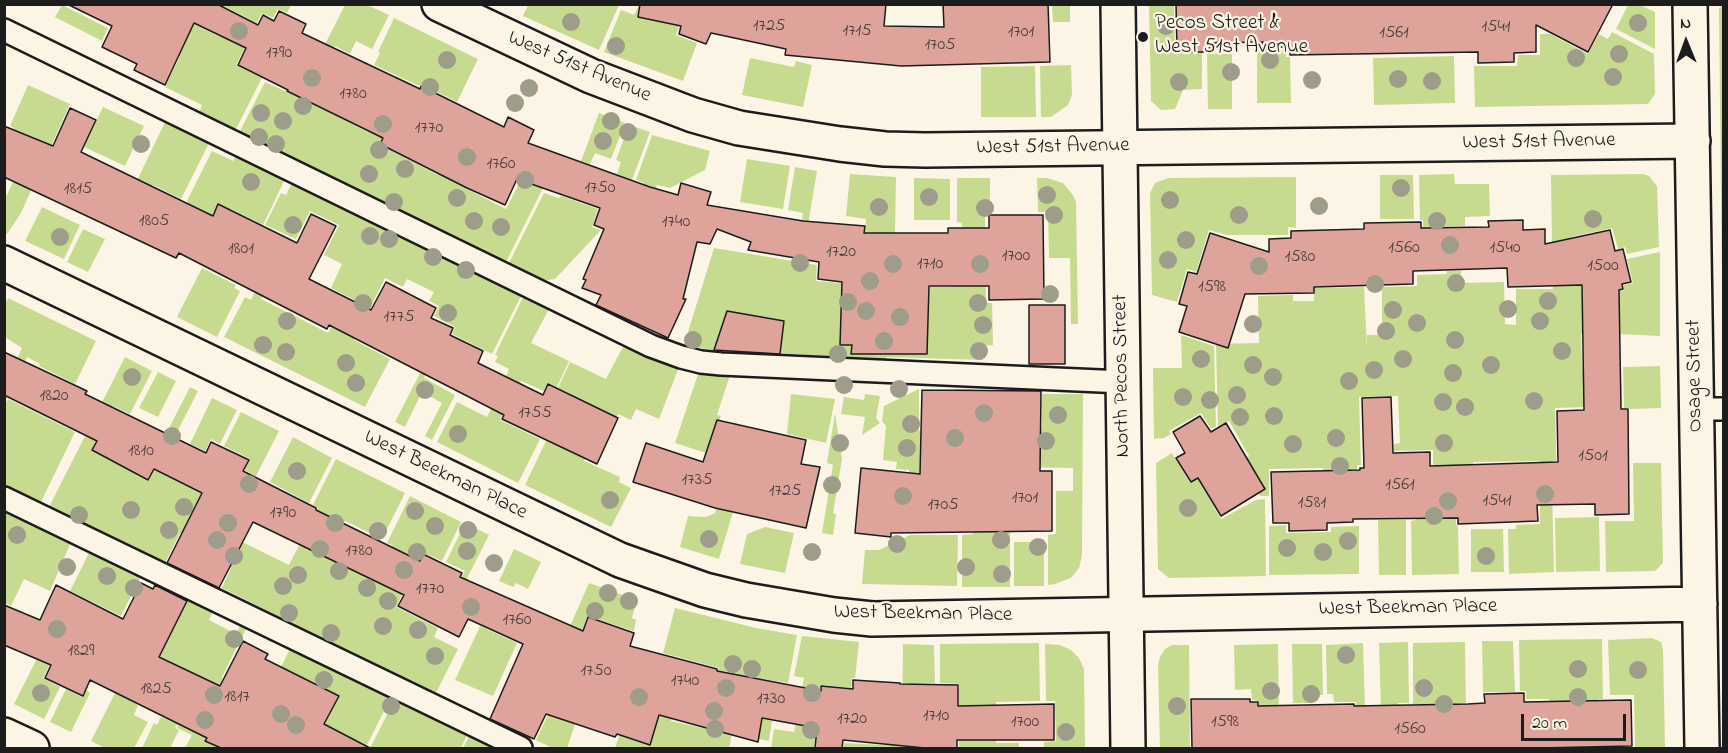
<!DOCTYPE html>
<html>
<head>
<meta charset="utf-8">
<style>
  body { margin:0 }
  #map { position:relative; width:1728px; height:753px; overflow:hidden; background:#fcf5e5; font-family:"Indie Flower",sans-serif }
  canvas { display:block }
  .frame { position:absolute; inset:0; border:6px solid #1c1c1c; pointer-events:none }
  .north { position:absolute; left:1656px; top:12px; width:60px; height:60px; -webkit-text-stroke:4px #fcf5e5; paint-order:stroke; rotate:359deg; font-size:16px; font-weight:700; line-height:24px; text-align:center; color:#1c1c1c }
  .north::after { content:''; display:block; margin:auto; width:21px; height:27px; background:#1c1c1c; clip-path:polygon(50% 0,100% 100%,50% 72%,0 100%) }
  .scale { position:absolute; left:1521px; top:714px; width:105px; height:27px; box-sizing:border-box; border:3px solid #1c1c1c; border-top:0; padding-left:8px; font-size:18px; line-height:21px; white-space:nowrap; color:#1c1c1c; -webkit-text-stroke:4px #fcf5e5; paint-order:stroke }
</style>
</head>
<body>
<div id="map">
<canvas width="1728" height="753"></canvas>
<div class="frame"></div>
<div class="north">N</div>
<div class="scale">20 m</div>
</div>
<script>
const ctx = document.querySelector('canvas').getContext('2d');
ctx.lineJoin = 'round';
function fill(path, color) { ctx.fillStyle = color; ctx.fill(path, 'evenodd'); }
const poly = rows => new Path2D(rows.map(r => 'M' + r).join(''));
function strokePath(path, color, width, dash) { ctx.strokeStyle = color; ctx.lineWidth = width; ctx.lineCap = dash ? 'butt' : 'round'; ctx.setLineDash(dash || []); ctx.stroke(path); }
function drawText(font, color, halo, rows, align = 'center') {
  ctx.font = font + ' "Indie Flower",sans-serif'; ctx.lineWidth = 4.5; ctx.setLineDash([]); ctx.textBaseline = 'middle'; ctx.strokeStyle = halo; ctx.fillStyle = color; for (const [text, x, y, turn = 0] of rows) {
    ctx.save(); ctx.translate(x, y); ctx.rotate((+turn || 0) * Math.PI / 180); ctx.textAlign = isNaN(turn) ? turn : align; if (halo) ctx.strokeText(text, 0, 0); ctx.fillText(text, 0, 0); ctx.restore();
  }
}
fill(poly([
  [225,4,291,4,291,5,287,13,278,9,273,18,262,13,257,23,224,6],
  [62,5,108,28,102,41,55,17],
  [345,5,367,5,389,15,372,49,356,41,350,54,335,46,328,60,319,56],
  [528,5,528,4,619,5,599,50,523,16],
  [639,5,660,5,680,24,676,35,697,43,683,81,604,52,621,10,634,15],
  [1052,5,1070,5,1070,22,1053,22],
  [1149,5,1174,5,1175,53,1202,52,1202,89,1183,90,1175,109,1161,110,1151,101],
  [1628,5,1640,5,1655,12,1655,49,1616,29],
  [1723,5,1724,384,1723,384,1719,9],
  [167,11,218,36,231,11,257,24,236,65,262,78,235,131,199,113,202,105,165,87,180,56,145,39],
  [394,18,478,59,457,102,421,84,419,86,374,65,380,53,378,52],
  [1612,32,1654,54,1655,94,1648,104,1475,107,1474,66,1517,66,1518,55,1540,55,1540,34,1550,34,1588,54,1599,34,1608,39],
  [1257,50,1286,50,1286,57,1290,57,1291,103,1257,103],
  [1207,54,1232,54,1232,109,1208,109],
  [1454,56,1455,103,1374,105,1373,58],
  [750,58,794,67,796,61,812,65,803,107,742,95],
  [313,62,325,86,315,105,368,132,396,76,419,88,388,149,438,175,454,142,496,125,465,188,506,209,526,170,547,180,505,264,239,133,265,82,296,96],
  [1071,65,1072,95,1068,105,1051,117,1041,117,1040,66],
  [1035,66,1036,117,981,117,981,67],
  [28,85,70,104,21,213,7,234,5,233,5,195,7,195,31,142,12,133,14,128,10,126],
  [103,107,144,126,125,166,84,147],
  [599,113,625,123,611,159,595,153,590,164,581,161],
  [166,120,210,141,181,199,153,185,144,202,130,195],
  [629,125,650,132,632,180,617,174,621,162,616,160],
  [652,135,710,151,705,170,670,188,657,185,640,248,622,242,644,183,636,180],
  [212,151,233,161,237,154,286,177,263,225,231,209,219,233,192,211,187,201],
  [747,159,790,166,783,209,740,202],
  [795,167,817,171,802,261,795,260,803,213,788,210],
  [850,174,896,177,895,233,926,287,953,287,953,272,962,272,962,223,957,222,957,178,990,178,990,213,985,214,986,303,992,303,993,345,983,346,983,360,886,357,886,359,712,350,684,345,714,248,817,265,816,281,861,285,866,219,846,216],
  [1454,174,1455,184,1489,184,1490,216,1465,217,1465,226,1423,227,1423,220,1420,220,1419,175],
  [1643,174,1649,176,1657,186,1659,247,1627,254,1625,247,1618,249,1612,228,1571,237,1572,247,1552,247,1551,175],
  [1380,175,1413,175,1414,219,1380,219],
  [1296,177,1296,228,1288,227,1288,235,1226,235,1209,230,1196,272,1187,269,1177,302,1152,295,1150,193,1155,183,1168,178],
  [914,178,950,179,950,220,914,220],
  [1037,178,1047,178,1063,183,1073,195,1076,202,1078,324,1071,324,1070,258,1049,258,1048,212,1038,212],
  [293,181,523,292,492,354,452,334,455,327,434,316,439,306,429,301,434,292,407,279,403,287,385,278,370,308,331,288,342,264,324,255,339,225,310,211,296,239,265,225,281,193,286,195],
  [544,193,559,198,561,196,598,209,592,227,601,230,555,279,541,281,508,265],
  [42,207,80,225,64,259,25,241],
  [83,229,105,239,88,272,67,262],
  [283,238,291,242,261,299,328,333,346,298,369,310,354,340,390,359,365,407,224,337,245,297,251,300],
  [1574,249,1593,333,1581,334,1582,369,1621,369,1622,406,1555,408,1557,484,1541,484,1540,461,1473,462,1473,481,1455,482,1456,525,1458,525,1459,574,1412,575,1411,521,1416,520,1416,510,1442,466,1433,465,1433,450,1394,451,1394,444,1400,443,1398,396,1359,397,1361,465,1357,465,1357,483,1324,484,1323,468,1269,469,1269,496,1260,496,1240,462,1249,456,1229,421,1218,428,1216,344,1259,343,1258,296,1293,295,1293,301,1314,301,1314,288,1364,287,1367,348,1367,335,1382,335,1382,287,1417,286,1417,275,1447,274,1447,271,1461,271,1461,283,1504,282,1505,324,1516,325,1516,289,1553,289,1552,250],
  [1660,252,1660,336,1595,333,1587,299,1624,290,1624,285,1633,283,1627,259],
  [202,268,236,285,234,288,240,291,217,337,177,317],
  [525,293,551,305,531,343,569,361,557,387,548,383,544,391,521,381,519,384,506,377,509,369,495,362,498,356,495,355],
  [8,298,96,341,75,384,39,366,40,364,27,357,5,402,5,372,17,359,22,348,5,337,4,306],
  [1181,335,1214,346,1216,427,1211,429,1201,413,1169,431,1171,434,1164,438,1154,439,1153,368,1182,368],
  [626,341,679,367,659,419,636,409,631,420,618,414,612,428,565,407,571,394,558,388,570,362,606,379],
  [436,342,441,344,424,378,455,395,432,440,425,436,442,403,422,392,405,427,395,422],
  [125,357,152,371,130,414,113,406,95,441,141,464,136,475,148,481,154,470,204,495,184,535,180,533,163,567,48,509],
  [701,365,730,375,717,415,721,416,709,454,675,443],
  [1660,366,1661,408,1629,409,1629,408,1624,408,1623,367],
  [158,372,176,381,158,417,139,408],
  [505,380,517,385,500,420,540,439,518,483,437,442,457,402,487,417],
  [190,387,198,391,175,436,167,432],
  [919,389,919,431,954,432,954,389,973,389,973,444,940,477,909,477,909,470,896,469,897,462,883,460,886,426,882,421,884,406],
  [791,394,835,399,826,443,787,434],
  [865,394,880,396,876,418,880,423,862,435,865,417,841,414,844,397,864,400],
  [1042,394,1083,394,1082,555,1079,568,1071,578,1055,584,1048,585,1048,535,1056,534,1056,491,1073,491,1073,468,1015,467,1015,428,1042,428],
  [212,398,237,410,220,444,211,439,205,451,190,444],
  [8,399,75,432,39,506,5,489,4,406],
  [570,410,600,424,584,461,620,477,619,482,631,488,611,527,525,485,546,441,553,444],
  [241,412,279,431,256,476,244,470,250,459,224,446],
  [835,413,842,459,833,513,836,514,833,535,822,533,833,465,827,463],
  [756,434,719,559,680,547,688,516,706,517,715,513,728,468],
  [293,437,332,458,309,503,270,482],
  [1172,453,1190,483,1198,479,1221,519,1256,500,1265,499,1266,576,1169,578,1158,569,1156,463],
  [336,459,405,493,382,539,345,521,327,557,374,581,392,545,387,543,410,496,461,522,442,561,422,552,396,607,438,628,434,637,458,649,435,695,222,588,231,568,217,560,234,538,289,565,318,508,313,505],
  [1633,463,1661,463,1663,563,1655,571,1606,572,1605,521,1634,521],
  [1552,488,1554,572,1509,574,1508,529,1516,529,1516,525,1540,524,1540,489],
  [4,509,71,542,50,591,24,579,11,606,5,603],
  [1599,517,1600,571,1556,572,1555,518],
  [1378,520,1406,520,1406,575,1379,575],
  [465,523,489,535,452,608,448,606,465,571,446,562],
  [1286,525,1286,533,1331,532,1331,527,1359,526,1359,574,1269,575,1269,526],
  [765,527,794,533,785,573,740,564,747,534],
  [973,529,1010,529,1010,587,962,587,962,535,973,534],
  [1471,529,1503,529,1504,572,1471,572],
  [910,535,958,535,957,586,862,584,865,550,879,550],
  [1039,539,1044,539,1044,586,1014,586,1014,542,1038,542],
  [514,549,541,562,528,589,516,583,513,587,499,581],
  [90,551,141,576,121,616,70,591],
  [589,583,637,600,632,618,636,620,634,631,587,616,570,665,583,701,567,748,552,748,536,740,548,715,534,708],
  [166,587,213,611,209,620,236,634,240,626,246,629,222,677,222,705,204,741,219,748,185,748,192,735,177,728,194,694,177,685,185,669,159,656,129,660],
  [675,608,756,628,797,635,788,683,746,676,739,714,772,721,769,741,732,734,729,748,615,748,634,691,676,702,671,721,703,728,719,668,663,653],
  [56,621,69,627,43,678,60,687,44,719,14,704],
  [480,626,517,643,493,696,455,680],
  [802,636,859,642,855,678,852,678,851,688,820,685,814,748,771,748,774,729,794,732,804,678,794,676],
  [1652,638,1661,642,1663,650,1665,748,1635,748,1634,695,1610,695,1608,640],
  [1602,639,1603,699,1597,699,1597,707,1550,708,1549,699,1526,699,1526,691,1520,691,1519,640],
  [1482,641,1513,641,1515,692,1483,692],
  [1408,642,1409,703,1398,703,1398,709,1381,709,1379,643],
  [1465,642,1466,710,1435,710,1435,704,1413,704,1413,643],
  [1039,643,1040,701,996,702,996,743,1019,743,1019,748,959,748,959,684,940,683,940,644],
  [1363,643,1366,741,1356,741,1356,702,1334,702,1333,694,1327,694,1326,645],
  [903,644,934,645,935,683,914,684,913,748,843,748,844,743,884,745,884,740,902,740],
  [1045,644,1060,645,1071,650,1079,658,1084,669,1085,748,1044,748,1044,742,1056,741,1055,701,1046,701],
  [1278,644,1279,719,1273,719,1273,748,1245,748,1245,746,1260,746,1259,701,1252,700,1251,689,1235,690,1234,645],
  [1292,644,1322,644,1323,695,1313,695,1313,703,1293,703],
  [1172,645,1189,645,1190,748,1160,748,1158,665,1160,657,1165,649],
  [291,647,391,697,367,745,299,713,281,748,264,748,274,729,255,719],
  [131,661,138,665,122,696,138,705,134,715,148,722,134,748,105,748,91,741],
  [66,689,82,697,86,690,90,693,71,732,50,722],
  [396,697,468,733,461,748,370,748],
  [161,717,178,724,175,728,179,730,170,748,142,748,154,723,157,725],
  [469,736,493,748,463,748]
]), '#c7db90');
const building = poly([
  [67,4,217,4,258,25,263,15,274,21,279,11,306,24,302,33,420,89,421,86,504,127,508,117,534,130,528,143,650,187,678,195,681,183,711,192,707,205,803,221,865,226,864,233,948,233,948,228,989,228,989,215,1043,215,1044,299,989,300,989,286,929,286,927,354,851,354,852,345,840,345,842,282,818,279,819,262,748,250,751,242,717,229,710,244,697,242,683,299,686,299,668,338,596,305,601,295,582,288,586,280,583,279,604,229,594,225,600,208,517,179,505,205,467,188,380,144,383,138,287,91,288,90,238,65,246,48,194,23,165,85,134,70,137,64,102,47,112,26,67,4],
  [640,4,886,4,884,26,944,27,943,4,1048,4,1050,62,901,66,785,55,786,49,711,33,706,44,679,34,681,26,638,17,640,4],
  [1176,4,1613,4,1588,52,1536,25,1536,52,1514,53,1514,62,1478,63,1478,52,1290,55,1290,47,1263,47,1263,42,1210,43,1210,52,1177,52,1176,4],
  [70,108,96,120,81,152,213,216,218,204,297,243,311,214,336,226,309,279,371,310,386,282,436,308,431,318,453,328,450,335,483,351,478,363,543,395,548,384,618,418,597,464,502,419,504,415,329,325,327,329,179,253,176,258,4,177,4,126,53,146,70,108],
  [1523,220,1523,230,1545,229,1545,244,1610,230,1615,251,1623,249,1631,282,1622,284,1623,289,1619,290,1621,409,1628,409,1629,514,1595,515,1595,504,1537,505,1538,521,1458,524,1458,518,1353,519,1353,522,1327,523,1327,530,1289,531,1289,523,1273,523,1271,472,1360,470,1360,468,1364,468,1362,398,1391,397,1393,453,1430,452,1430,466,1558,462,1557,411,1584,410,1582,285,1508,287,1507,268,1413,271,1413,284,1314,287,1314,293,1245,294,1228,348,1179,332,1187,306,1179,304,1188,272,1197,274,1210,233,1269,252,1269,239,1291,238,1291,231,1364,229,1364,223,1421,222,1421,228,1489,227,1488,221,1523,220],
  [1029,305,1065,305,1065,364,1029,364,1029,305],
  [727,311,784,321,780,354,714,350,727,311],
  [4,352,87,391,85,394,206,453,211,442,249,460,243,471,316,508,316,510,420,561,423,554,462,573,460,577,583,631,588,617,634,633,630,646,717,669,717,671,821,691,821,686,853,689,853,680,900,683,900,684,958,685,958,706,1054,704,1054,740,957,740,957,748,925,748,843,740,842,748,815,748,817,728,762,718,758,742,659,715,650,745,617,734,615,737,546,714,534,739,490,719,523,644,468,619,459,637,398,606,404,595,253,522,219,588,167,563,202,493,154,469,148,480,92,450,97,441,4,395,4,352],
  [922,390,1041,391,1040,471,1052,471,1052,531,891,533,891,537,855,533,861,468,920,474,922,390],
  [1200,416,1211,432,1226,423,1265,489,1221,516,1198,478,1191,482,1176,458,1185,453,1173,432,1200,416],
  [717,420,806,440,801,464,820,467,806,528,715,508,633,482,646,443,703,462,717,420],
  [141,583,153,589,155,585,187,601,159,657,220,686,243,641,268,654,265,659,339,696,324,724,370,748,221,748,205,741,207,738,90,680,83,696,45,678,51,665,4,645,4,605,40,620,56,585,123,619,141,583],
  [1524,693,1524,702,1631,700,1632,746,1538,748,1192,748,1191,699,1250,699,1250,702,1258,702,1258,706,1354,704,1354,706,1468,704,1485,703,1484,694,1524,693]
]);
fill(building, '#dea49c');
strokePath(building, '#1c1c1c', 1.5);
const service = poly([
  [4,30,651,346,681,357,701,362,721,364,1123,382],
  [1697,409,1724,409],
  [4,498,521,748]
]);
const minor = poly([
  [439,4,591,76,693,115,739,128,840,144,885,149,925,150,1693,141],
  [1690,4,1702,748],
  [4,263,620,560,705,590,746,600,834,615,872,619,1700,604],
  [4,735,32,748]
]);
const secondary = poly([
  [1118,4,1128,748]
]);
strokePath(service, '#1c1c1c', 26);
strokePath(minor, '#1c1c1c', 38);
strokePath(secondary, '#1c1c1c', 38);
strokePath(service, '#fcf5e5', 21);
strokePath(minor, '#fcf5e5', 33);
strokePath(secondary, '#fcf5e5', 33);
ctx.fillStyle = '#9d9d8a';
for (const [x, y] of [
  [571,22],
  [1638,23],
  [1166,26],
  [239,31],
  [616,46],
  [1619,54],
  [1576,58],
  [447,60],
  [1270,60],
  [1231,72],
  [1613,77],
  [312,78],
  [1398,79],
  [1312,80],
  [1432,81],
  [1179,82],
  [430,87],
  [529,88],
  [515,103],
  [303,106],
  [261,113],
  [283,121],
  [611,121],
  [383,124],
  [628,132],
  [259,137],
  [603,141],
  [141,144],
  [276,144],
  [379,150],
  [467,157],
  [405,169],
  [369,174],
  [525,180],
  [251,182],
  [1401,188],
  [1047,195],
  [929,197],
  [457,198],
  [1170,200],
  [394,202],
  [1319,206],
  [879,207],
  [985,208],
  [1054,215],
  [1239,215],
  [1593,219],
  [474,221],
  [1437,221],
  [293,225],
  [501,227],
  [370,236],
  [60,237],
  [389,239],
  [1186,240],
  [1450,245],
  [433,257],
  [1168,260],
  [800,263],
  [893,264],
  [980,264],
  [1259,266],
  [466,270],
  [870,281],
  [1456,283],
  [1375,284],
  [1050,294],
  [1548,301],
  [848,302],
  [363,303],
  [978,303],
  [1508,309],
  [1393,310],
  [866,311],
  [448,313],
  [900,317],
  [287,321],
  [1540,321],
  [1417,323],
  [1253,324],
  [983,325],
  [1386,331],
  [693,340],
  [1455,340],
  [884,341],
  [263,345],
  [979,351],
  [1562,351],
  [286,352],
  [838,354],
  [1201,359],
  [1403,359],
  [346,363],
  [1253,365],
  [1491,365],
  [1374,370],
  [1453,373],
  [132,377],
  [1273,377],
  [1349,381],
  [356,383],
  [844,385],
  [899,389],
  [425,390],
  [1237,395],
  [1183,397],
  [1210,400],
  [1534,401],
  [1443,402],
  [1465,407],
  [984,413],
  [1058,415],
  [1274,416],
  [1240,417],
  [911,424],
  [458,434],
  [172,436],
  [955,438],
  [1336,438],
  [1046,441],
  [840,443],
  [1444,443],
  [1293,444],
  [907,448],
  [1340,466],
  [297,471],
  [249,484],
  [832,485],
  [1545,494],
  [903,496],
  [610,500],
  [1448,501],
  [184,507],
  [1188,508],
  [131,510],
  [415,511],
  [79,515],
  [1434,516],
  [228,523],
  [335,523],
  [435,526],
  [169,530],
  [468,530],
  [378,531],
  [17,535],
  [709,539],
  [217,540],
  [1001,540],
  [1348,541],
  [897,544],
  [1038,547],
  [1287,548],
  [320,549],
  [467,551],
  [417,552],
  [812,552],
  [1323,552],
  [234,556],
  [1486,556],
  [494,563],
  [67,567],
  [966,567],
  [404,570],
  [339,571],
  [1002,574],
  [298,575],
  [107,576],
  [283,586],
  [134,588],
  [367,588],
  [608,593],
  [388,601],
  [629,601],
  [471,607],
  [595,611],
  [289,613],
  [383,626],
  [57,629],
  [418,630],
  [331,633],
  [234,639],
  [1346,655],
  [435,656],
  [733,664],
  [752,669],
  [1578,669],
  [1638,670],
  [324,680],
  [726,688],
  [1424,688],
  [1271,691],
  [41,693],
  [812,693],
  [1311,694],
  [214,695],
  [639,697],
  [1578,697],
  [1444,704],
  [391,706],
  [1177,706],
  [714,711],
  [281,714],
  [205,720],
  [296,725],
  [715,729],
  [811,730],
  [1066,732]
]) { ctx.beginPath(); ctx.arc(x, y, 9, 0, 2 * Math.PI); ctx.fill(); }
for (const [x, y, r, color] of [
  [1143,37,6,"#1c1c1c"]
]) { const dot = new Path2D(); dot.arc(x, y, r, 0, 2 * Math.PI); ctx.fillStyle = color; ctx.fill(dot); strokePath(dot, '#fcf5e5', 2); }
drawText('18px', '#4c3e3c', null, [
  ["1725",769,27],
  ["1541",1496,28],
  ["1715",857,32],
  ["1701",1021,33],
  ["1561",1394,34],
  ["1705",940,46],
  ["1790",279,54],
  ["1780",353,95],
  ["1770",429,129],
  ["1760",501,165],
  ["1750",600,189],
  ["1815",78,190],
  ["1805",154,222],
  ["1740",676,223],
  ["1560",1404,249],
  ["1540",1505,249],
  ["1801",241,250],
  ["1720",841,253],
  ["1700",1016,257],
  ["1580",1300,258],
  ["1710",930,265],
  ["1500",1603,267],
  ["1598",1212,288],
  ["1775",399,318],
  ["1820",54,397],
  ["1755",535,414],
  ["1810",141,452],
  ["1501",1593,457],
  ["1735",697,481],
  ["1561",1400,486],
  ["1725",785,492],
  ["1701",1025,499],
  ["1541",1497,502],
  ["1581",1312,504],
  ["1705",943,506],
  ["1790",283,514],
  ["1780",359,552],
  ["1770",430,590],
  ["1760",517,621],
  ["1829",81,652],
  ["1750",596,672],
  ["1740",685,682],
  ["1825",156,690],
  ["1817",237,698],
  ["1730",771,700],
  ["1710",936,717],
  ["1720",852,720],
  ["1700",1025,723],
  ["1598",1225,723],
  ["1560",1410,730]
]);
drawText('21px', '#1c1c1c', '#fcf5e5', [
  ["Pecos Street &",1155,25],
  ["West 51st Avenue",1155,49]
], 'left');
drawText('21px', '#1c1c1c', '#fcf5e5', [
  ["West 51st Avenue",579,68,23],
  ["West 51st Avenue",1539,143,-1],
  ["West 51st Avenue",1053,148,-1],
  ["North Pecos Street",1123,376,-91],
  ["Osage Street",1696,376,-91],
  ["West Beekman Place",445,476,26],
  ["West Beekman Place",1408,609,-1],
  ["West Beekman Place",923,615,1]
]);
</script>
</body>
</html>
